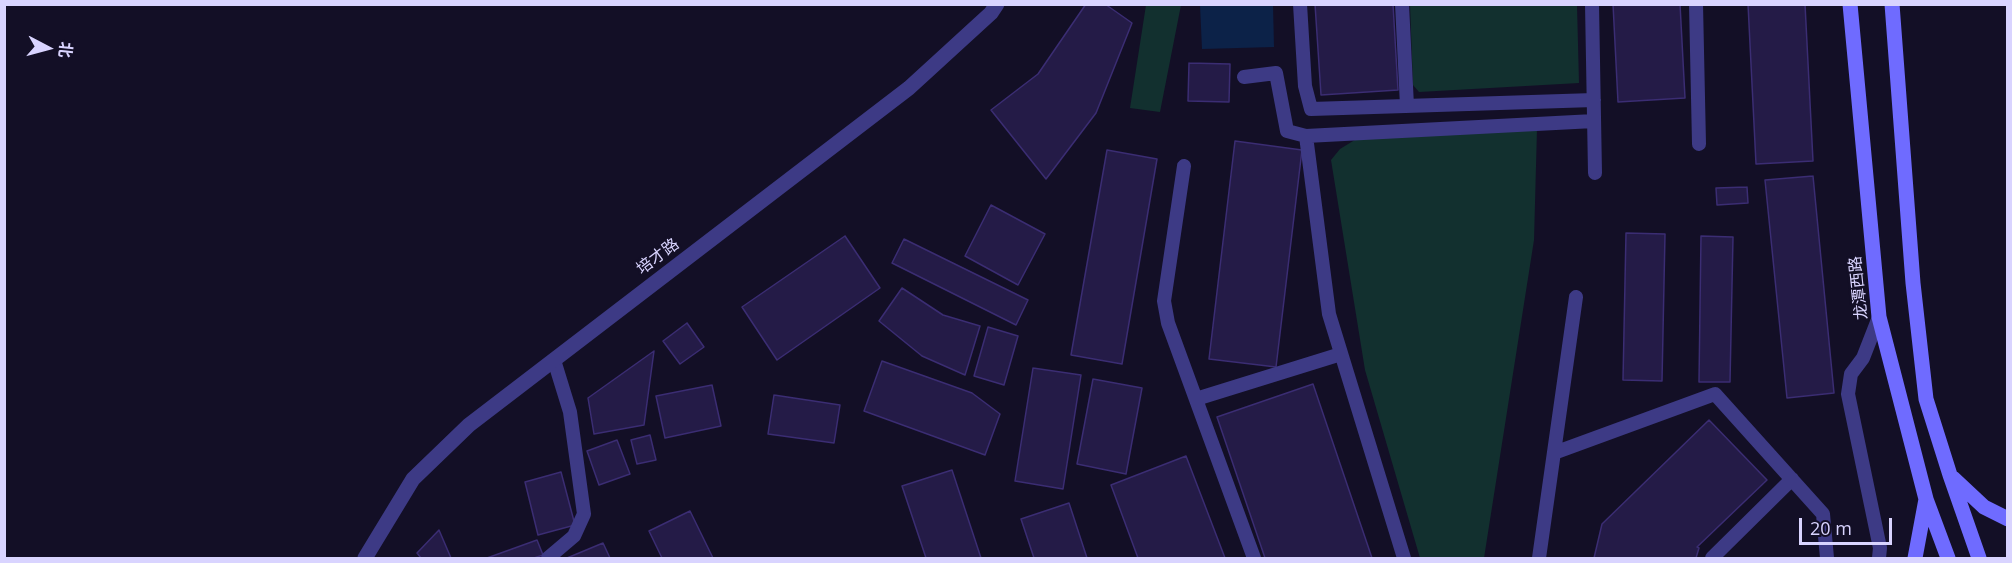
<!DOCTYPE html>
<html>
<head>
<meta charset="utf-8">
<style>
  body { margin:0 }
  #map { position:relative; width:2012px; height:563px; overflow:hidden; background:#130f26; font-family:"Open Sans","Noto Sans SC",sans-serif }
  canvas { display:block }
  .frame { position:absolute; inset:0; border:6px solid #d9d4ff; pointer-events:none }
  .north { position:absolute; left:18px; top:18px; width:60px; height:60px; -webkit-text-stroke:4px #130f26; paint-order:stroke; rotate:96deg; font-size:16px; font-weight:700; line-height:24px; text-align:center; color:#d9d4ff }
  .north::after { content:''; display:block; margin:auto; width:21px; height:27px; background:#d9d4ff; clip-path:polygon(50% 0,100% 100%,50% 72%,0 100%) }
  .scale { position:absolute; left:1799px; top:518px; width:93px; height:27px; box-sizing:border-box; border:3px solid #d9d4ff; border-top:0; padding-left:8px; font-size:18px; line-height:21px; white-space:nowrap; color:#d9d4ff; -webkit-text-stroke:4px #130f26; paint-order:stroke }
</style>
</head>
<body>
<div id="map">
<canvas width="2012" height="563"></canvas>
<div class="frame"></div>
<div class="north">北</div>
<div class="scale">20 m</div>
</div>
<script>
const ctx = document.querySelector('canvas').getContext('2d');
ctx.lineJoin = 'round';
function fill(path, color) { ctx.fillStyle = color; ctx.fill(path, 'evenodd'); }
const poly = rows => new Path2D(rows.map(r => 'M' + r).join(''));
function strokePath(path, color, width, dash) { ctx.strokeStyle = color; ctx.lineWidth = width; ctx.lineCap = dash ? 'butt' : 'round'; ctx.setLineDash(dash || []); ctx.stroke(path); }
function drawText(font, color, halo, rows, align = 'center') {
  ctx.font = font + ' "Open Sans","Noto Sans SC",sans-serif'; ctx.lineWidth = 5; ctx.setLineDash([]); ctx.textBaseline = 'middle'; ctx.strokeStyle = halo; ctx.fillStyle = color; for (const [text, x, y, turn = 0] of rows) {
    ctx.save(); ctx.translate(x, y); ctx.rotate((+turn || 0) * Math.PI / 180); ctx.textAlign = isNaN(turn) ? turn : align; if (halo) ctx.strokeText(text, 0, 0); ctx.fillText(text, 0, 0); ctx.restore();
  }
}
fill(poly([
  [1146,5,1181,5,1160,112,1130,108],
  [1410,5,1577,5,1579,83,1419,92,1413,85],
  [1537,129,1534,240,1484,558,1420,558,1365,370,1331,160,1340,149,1358,138]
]), '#12302f');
fill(poly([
  [1200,5,1273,5,1274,47,1202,49]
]), '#0c2248');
const building = poly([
  [1086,4,1105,4,1132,23,1096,113,1046,179,991,110,1038,74,1086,4],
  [1315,4,1393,4,1398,90,1321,95,1315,4],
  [1613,4,1680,4,1685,98,1618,102,1613,4],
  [1748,4,1805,4,1813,161,1756,164,1748,4],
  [1189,63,1230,64,1229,102,1188,101,1189,63],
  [1235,141,1302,150,1276,367,1209,359,1235,141],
  [1107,150,1157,159,1122,364,1071,355,1107,150],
  [1813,176,1834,393,1787,398,1765,180,1813,176],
  [1747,187,1748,203,1717,205,1716,188,1747,187],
  [991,205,1045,234,1018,285,965,256,991,205],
  [1626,233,1665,234,1662,381,1623,380,1626,233],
  [845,236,880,288,777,360,742,307,845,236],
  [1701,236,1733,237,1730,382,1699,382,1701,236],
  [904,239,1028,300,1016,325,892,263,904,239],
  [902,288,943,315,980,326,965,375,922,356,879,321,902,288],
  [687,323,704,347,680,364,663,341,687,323],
  [988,327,1018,336,1004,385,974,376,988,327],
  [654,351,644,425,594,434,588,398,654,351],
  [882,361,972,393,1000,414,985,455,864,411,882,361],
  [1033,368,1081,375,1063,489,1015,481,1033,368],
  [1093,379,1142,388,1126,474,1077,464,1093,379],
  [1313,384,1372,558,1265,558,1217,417,1313,384],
  [712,385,721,426,665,438,656,396,712,385],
  [774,395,840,405,834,443,768,434,774,395],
  [1709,420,1767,480,1697,547,1699,548,1696,558,1594,558,1602,524,1709,420],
  [650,435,656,460,637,464,631,440,650,435],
  [617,440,630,474,599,485,587,451,617,440],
  [1186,456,1225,558,1138,558,1111,485,1186,456],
  [952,470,981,558,926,558,902,486,952,470],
  [561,472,575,525,538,535,525,482,561,472],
  [1069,503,1087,558,1034,558,1021,519,1069,503],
  [690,511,713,558,662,558,649,531,690,511],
  [439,530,451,558,421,558,417,553,439,530],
  [537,540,543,555,534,558,487,558,537,540],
  [603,543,610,558,567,558,603,543]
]);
fill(building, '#241b47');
strokePath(building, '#3b2d73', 1.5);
strokePath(poly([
  [1300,4,1305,86,1311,109,1594,100],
  [1402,4,1407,106],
  [1592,4,1595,173],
  [1696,4,1699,144],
  [1244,77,1276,73,1287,131,1306,136,1329,314,1404,558],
  [1306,136,1594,121],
  [1184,166,1164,301,1168,323,1254,558],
  [1879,317,1863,358,1851,374,1848,394,1880,548,1879,558],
  [1196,399,1341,354],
  [1554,453,1715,394,1823,514,1827,558],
  [548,558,574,536,584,514,570,412,554,360],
  [1539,558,1576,297],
  [1712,558,1792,479]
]), '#3d3a85', 14);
strokePath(poly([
  [365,558,413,479,469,425,909,88,991,13,997,4]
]), '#3d3a85', 15);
strokePath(poly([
  [1850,4,1879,317,1926,499,1948,558],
  [1892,4,1913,283,1926,399,1950,475,1979,558],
  [1953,478,1984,507,2008,519],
  [1915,558,1926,499]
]), '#6f6bff', 15);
drawText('16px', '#d9d4ff', '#130f26', [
  ["培才路",658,257,-37],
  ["龙潭西路",1859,288,-96]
]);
</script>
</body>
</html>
